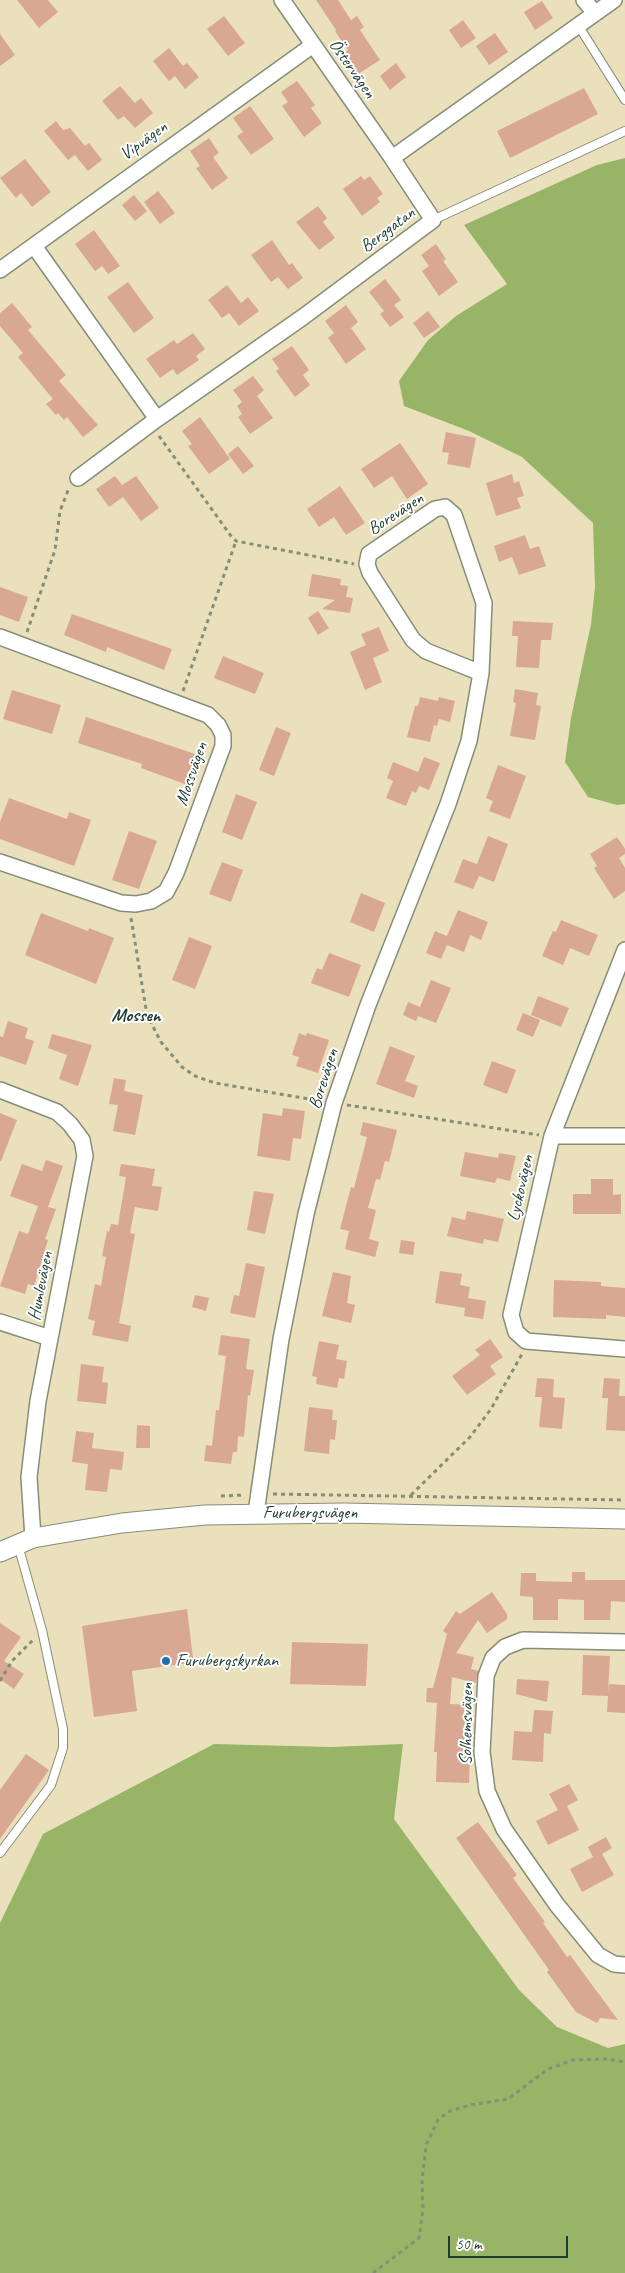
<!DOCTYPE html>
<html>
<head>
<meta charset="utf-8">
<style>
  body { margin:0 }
  #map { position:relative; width:625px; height:2273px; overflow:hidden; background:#ebe0bc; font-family:Caveat,sans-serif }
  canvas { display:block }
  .scale { position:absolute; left:448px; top:2236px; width:120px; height:22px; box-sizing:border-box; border:2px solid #1f3d34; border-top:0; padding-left:6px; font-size:15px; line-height:18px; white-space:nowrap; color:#1f3d34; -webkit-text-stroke:4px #fff; paint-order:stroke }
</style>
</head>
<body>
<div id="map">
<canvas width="625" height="2273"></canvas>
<div class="scale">50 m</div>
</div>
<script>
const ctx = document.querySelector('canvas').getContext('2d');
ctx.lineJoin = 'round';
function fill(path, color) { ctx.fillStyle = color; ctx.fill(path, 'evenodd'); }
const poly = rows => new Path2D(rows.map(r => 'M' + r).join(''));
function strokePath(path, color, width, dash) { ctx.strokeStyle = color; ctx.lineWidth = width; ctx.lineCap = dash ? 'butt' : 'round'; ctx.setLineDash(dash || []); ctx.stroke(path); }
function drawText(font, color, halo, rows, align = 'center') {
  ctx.font = font + ' Caveat,sans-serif'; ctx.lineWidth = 4; ctx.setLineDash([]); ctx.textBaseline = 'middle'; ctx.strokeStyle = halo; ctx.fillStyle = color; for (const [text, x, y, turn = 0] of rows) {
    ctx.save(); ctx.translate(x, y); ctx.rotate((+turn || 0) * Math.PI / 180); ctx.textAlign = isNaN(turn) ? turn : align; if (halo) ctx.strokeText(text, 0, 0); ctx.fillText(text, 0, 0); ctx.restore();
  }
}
fill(poly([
  [625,158,625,804,617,805,588,797,565,762,571,718,591,624,595,587,593,523,522,457,469,431,404,406,399,381,428,340,456,316,507,284,464,225,597,165],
  [214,1744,331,1747,403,1744,394,1819,519,1990,557,2027,608,2048,625,2044,625,2273,0,2273,0,1923,43,1834]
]), '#98b467');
fill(poly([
  [17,0,48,0,58,12,39,28],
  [316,0,338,0,351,20,357,16,364,27,360,30,380,60,358,74,344,53,348,50,335,31,336,30],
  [542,1,553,18,535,30,524,12],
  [224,16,245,43,228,56,207,29],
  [463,20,476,38,461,48,449,30],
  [495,33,508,52,489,65,476,46],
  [0,34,15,55,0,66],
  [169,48,183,66,187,63,199,77,185,89,175,76,169,81,153,61],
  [396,63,406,77,390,90,380,76],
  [297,81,315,105,311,108,322,123,304,137,282,106,288,102,281,92],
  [120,86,135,103,141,98,153,113,135,128,124,116,118,120,102,101],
  [584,88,598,114,510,158,497,131],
  [250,106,274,139,251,155,237,136,243,132,233,118],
  [56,121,63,130,70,128,85,146,89,143,102,160,88,171,75,155,68,160,44,131],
  [209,138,219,153,213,157,228,178,212,190,196,168,200,166,190,151],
  [25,159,51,192,32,207,21,193,16,198,0,178],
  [361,176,364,180,370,176,383,194,377,198,380,202,362,216,343,189],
  [158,191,175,213,160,224,144,202],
  [134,195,147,211,135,221,122,205],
  [318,206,327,218,323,222,335,238,319,250,296,222],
  [94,230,120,266,108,274,102,266,95,271,75,244],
  [272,240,289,265,292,263,303,278,288,289,278,277,271,282,251,255],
  [436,244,446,259,443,261,458,282,439,296,422,271,429,266,421,255],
  [385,279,401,300,394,305,404,317,390,327,380,314,384,311,369,292],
  [128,282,154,318,134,333,107,297],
  [227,285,241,303,248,297,259,311,239,326,229,313,222,318,208,300],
  [12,303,32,327,28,330,66,375,59,381,98,425,83,437,67,417,64,420,58,413,56,415,46,404,53,399,18,357,23,353,0,326,0,313],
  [346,305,358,322,351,328,366,349,346,364,328,338,334,333,325,321],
  [428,311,440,327,424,338,413,323],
  [193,333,205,349,196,356,199,360,177,375,173,369,160,378,146,359,174,340,177,344],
  [292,346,309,370,303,375,310,385,295,397,276,371,279,369,272,359],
  [253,376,264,390,257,396,273,418,250,434,238,417,242,414,237,406,242,402,233,390],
  [200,417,230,459,209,474,188,446,192,444,182,431],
  [446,432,476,438,470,468,447,464,449,453,442,452],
  [400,443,428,484,407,499,392,476,374,488,361,469],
  [238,446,254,466,243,474,228,454],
  [512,474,514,483,519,481,524,496,517,498,521,508,496,516,486,483],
  [115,476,122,485,136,476,159,508,141,521,123,497,109,507,96,489],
  [340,486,365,523,346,535,334,517,319,527,307,509],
  [525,535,530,549,539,546,546,566,519,575,512,557,499,562,494,546],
  [312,574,341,579,340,585,348,586,346,597,353,598,350,613,322,609,335,600,308,596],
  [0,587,28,597,19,622,0,615],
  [318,611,329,628,318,635,308,618],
  [72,614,172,649,164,670,107,647,106,652,64,635],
  [513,621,553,623,551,640,541,640,539,668,516,667,518,636,512,636],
  [379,627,389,651,373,658,382,682,365,690,350,652,366,645,361,634],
  [223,656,264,673,255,694,214,678],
  [515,689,538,693,536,705,541,706,535,740,510,736,516,703,513,702],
  [12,690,61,705,52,734,3,719],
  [420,697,438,701,439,697,455,701,450,722,439,719,437,726,434,725,430,742,407,737,415,706,418,706],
  [86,717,204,757,193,787,141,768,142,764,78,743],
  [276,727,291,733,274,776,259,770],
  [424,757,440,763,429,790,419,786,416,793,412,791,406,806,386,798,393,781,387,778,393,762,418,772],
  [498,765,526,776,510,819,489,811,493,801,486,798],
  [236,794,257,802,242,840,222,832],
  [9,798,67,819,69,812,91,820,74,866,0,839,0,822],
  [129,831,157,841,139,889,112,880],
  [488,836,508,844,494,882,479,876,473,889,454,882,463,859,477,864],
  [617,837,625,849,625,854,619,858,625,868,625,891,614,899,594,868,597,866,590,854],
  [222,862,243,870,231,902,209,894],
  [361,893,385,903,374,932,350,922],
  [458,910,488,922,481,940,470,935,464,952,447,945,441,959,426,953,435,931,447,936],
  [41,913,88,931,89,928,114,938,96,984,25,955],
  [561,920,598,935,589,956,570,948,563,965,542,956,553,931,556,932],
  [189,937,212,946,195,989,172,980],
  [329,953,361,965,349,997,311,983,317,968,322,970],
  [431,980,451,988,436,1023,418,1016,416,1021,403,1015,408,1002,420,1007],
  [538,996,569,1008,561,1027,531,1015],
  [523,1013,540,1020,533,1037,516,1030],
  [8,1021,28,1028,25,1038,34,1041,26,1065,0,1056,0,1036,3,1037],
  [299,1033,306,1036,307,1033,329,1040,318,1073,296,1066,299,1057,292,1055],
  [52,1034,92,1045,78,1086,59,1079,67,1055,48,1048],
  [390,1046,415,1056,405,1081,418,1086,414,1098,376,1084],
  [492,1061,516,1070,507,1094,483,1085],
  [114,1078,126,1080,124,1091,143,1095,135,1135,113,1131,118,1105,109,1104],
  [283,1108,305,1111,301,1139,293,1138,290,1161,257,1156,263,1113,282,1116],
  [0,1113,17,1120,1,1161,0,1161],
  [363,1122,397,1130,389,1162,385,1161,380,1180,376,1179,368,1208,376,1210,369,1239,379,1242,375,1257,345,1249,349,1231,340,1229,351,1187,354,1188,367,1137,360,1135],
  [465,1152,498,1158,499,1153,516,1156,510,1181,497,1178,495,1183,460,1176],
  [46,1160,63,1166,48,1207,56,1209,45,1239,48,1240,34,1286,28,1284,25,1294,0,1286,19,1231,28,1234,38,1206,10,1196,22,1164,42,1171],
  [121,1164,155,1169,152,1186,162,1187,158,1211,135,1207,130,1233,135,1234,119,1323,131,1326,128,1342,92,1335,95,1321,88,1319,95,1284,101,1286,106,1257,102,1256,107,1231,109,1232,111,1224,118,1225,126,1177,119,1176],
  [591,1179,613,1179,613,1195,621,1194,621,1214,573,1214,573,1194,591,1194],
  [254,1191,274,1194,265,1234,247,1230],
  [467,1211,504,1219,498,1242,484,1239,483,1244,447,1236,452,1217,465,1220],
  [401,1240,415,1242,413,1255,399,1253],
  [246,1263,265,1267,255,1318,230,1313,234,1295,239,1296],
  [440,1271,462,1274,460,1285,470,1287,468,1298,486,1301,483,1319,464,1316,465,1308,435,1303],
  [333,1272,351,1276,347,1303,355,1305,351,1323,322,1316],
  [554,1280,601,1282,601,1286,625,1288,625,1317,606,1315,606,1319,553,1317],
  [195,1295,209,1298,206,1311,192,1307],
  [221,1335,250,1339,246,1369,254,1370,250,1396,248,1395,244,1437,238,1436,237,1452,233,1452,231,1464,204,1461,206,1445,212,1446,216,1410,219,1410,226,1356,218,1355],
  [490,1339,503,1357,490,1366,496,1374,467,1395,452,1376,480,1355,475,1350],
  [319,1341,339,1345,336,1359,347,1361,344,1379,339,1378,337,1388,316,1384,317,1377,312,1376],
  [81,1364,104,1367,102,1382,108,1383,106,1404,77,1401],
  [537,1378,554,1379,553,1397,565,1398,562,1429,539,1427,542,1397,535,1397],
  [604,1378,620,1379,619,1396,625,1396,625,1431,606,1430,608,1398,602,1398],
  [309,1407,333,1410,332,1420,337,1420,335,1440,330,1439,329,1454,304,1451],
  [137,1425,150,1426,150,1448,136,1448],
  [76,1431,94,1433,92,1448,124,1452,122,1470,110,1469,107,1492,85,1490,88,1464,72,1462],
  [572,1572,585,1572,585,1580,625,1580,625,1602,611,1601,610,1620,584,1620,584,1600,558,1599,558,1620,533,1620,533,1597,520,1596,521,1573,536,1573,536,1581,572,1582],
  [492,1592,507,1614,507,1619,487,1633,478,1620,456,1653,474,1657,471,1669,478,1671,476,1683,452,1677,450,1704,470,1705,466,1756,470,1756,469,1783,436,1782,437,1752,434,1752,437,1703,426,1702,427,1688,433,1688,447,1634,443,1631,456,1611,460,1614],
  [187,1609,193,1658,188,1659,188,1663,132,1671,137,1711,94,1717,82,1626],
  [0,1623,21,1637,4,1661,24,1674,14,1689,0,1679],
  [292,1642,368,1644,366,1686,290,1684],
  [583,1655,610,1656,608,1692,609,1684,625,1685,625,1713,607,1712,608,1696,582,1695],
  [517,1679,549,1681,547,1702,516,1694],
  [534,1710,553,1711,551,1734,544,1733,543,1762,512,1760,514,1731,532,1732],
  [26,1754,49,1770,0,1839,0,1790],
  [569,1784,578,1800,567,1806,579,1830,548,1845,536,1821,558,1810,549,1794],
  [478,1822,517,1875,513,1878,545,1922,543,1923,567,1957,570,1955,618,2020,600,2018,597,2023,576,2012,547,1972,549,1970,456,1838],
  [606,1837,612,1848,602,1854,614,1875,582,1892,570,1869,593,1857,588,1847]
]), '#d8a892');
const service = poly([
  [578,25,625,100],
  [433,220,625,131],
  [0,1853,51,1785,63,1748,63,1729,42,1630,18,1545]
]);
const minor = poly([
  [282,0,392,158],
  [584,0,595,13],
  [34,246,157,419],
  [0,270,313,45],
  [78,478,157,419,303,317,433,220,392,158,614,0],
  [0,637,208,715,218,725,223,735,223,746,176,873,166,892,151,901,136,904,121,903,0,862],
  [625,950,552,1136,511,1315,516,1332,526,1341,625,1349],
  [0,1090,57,1112,70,1124,82,1140,85,1156,38,1401,29,1477,33,1538],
  [552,1136,625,1136],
  [0,1322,50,1338],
  [256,1513,281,1339,306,1214,334,1103,368,1005,448,804,469,741,481,673,484,603,454,515,445,507,435,509,369,554,367,564,370,573,413,640,426,651,481,673],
  [625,1642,523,1640,505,1647,493,1658,486,1676,482,1752,487,1791,504,1829,557,1905,598,1955,614,1964,625,1965]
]);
const tertiary = poly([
  [0,1552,33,1538,122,1523,205,1515,344,1513,625,1519]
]);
strokePath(service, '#858e78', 10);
strokePath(minor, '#858e78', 18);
strokePath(tertiary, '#858e78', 21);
strokePath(poly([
  [159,436,231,536,236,541,354,564],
  [27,632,55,550,60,511,69,488],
  [183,691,236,541],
  [131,918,147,1015,161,1042,182,1067,195,1076,215,1083,321,1101],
  [347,1105,539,1135],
  [273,1494,625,1500],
  [411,1495,470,1437,491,1409,522,1354],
  [221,1496,244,1495],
  [0,1681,12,1661,33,1640],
  [373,2273,419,2238,423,2210,422,2181,426,2145,438,2120,450,2111,470,2105,508,2099,548,2069,573,2060,607,2059,625,2062]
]), '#858e78', 3, [4, 4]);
strokePath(service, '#fff', 8);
strokePath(minor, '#fff', 15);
strokePath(tertiary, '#fff', 19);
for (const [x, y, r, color] of [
  [166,1661,5,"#1f6fb2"]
]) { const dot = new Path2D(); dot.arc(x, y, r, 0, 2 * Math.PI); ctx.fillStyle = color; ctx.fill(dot); strokePath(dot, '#fff', 2); }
drawText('18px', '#1f3d34', '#fff', [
  ["Östervägen",352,69,55],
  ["Vipvägen",144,141,-36],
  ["Berggatan",388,230,-37],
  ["Borevägen",396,514,-33],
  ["Mossvägen",192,774,-71],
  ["Borevägen",324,1079,-72],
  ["Lyckovägen",521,1188,-77],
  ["Humlevägen",41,1286,-79],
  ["Furubergsvägen",310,1513],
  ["Solhemsvägen",467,1724,-89]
]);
drawText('18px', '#1f3d34', '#fff', [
  ["Furubergskyrkan",176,1661]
], 'left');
drawText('bold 19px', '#1f3d34', '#fff', [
  ["Mossen",136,1016]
]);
</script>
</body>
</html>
